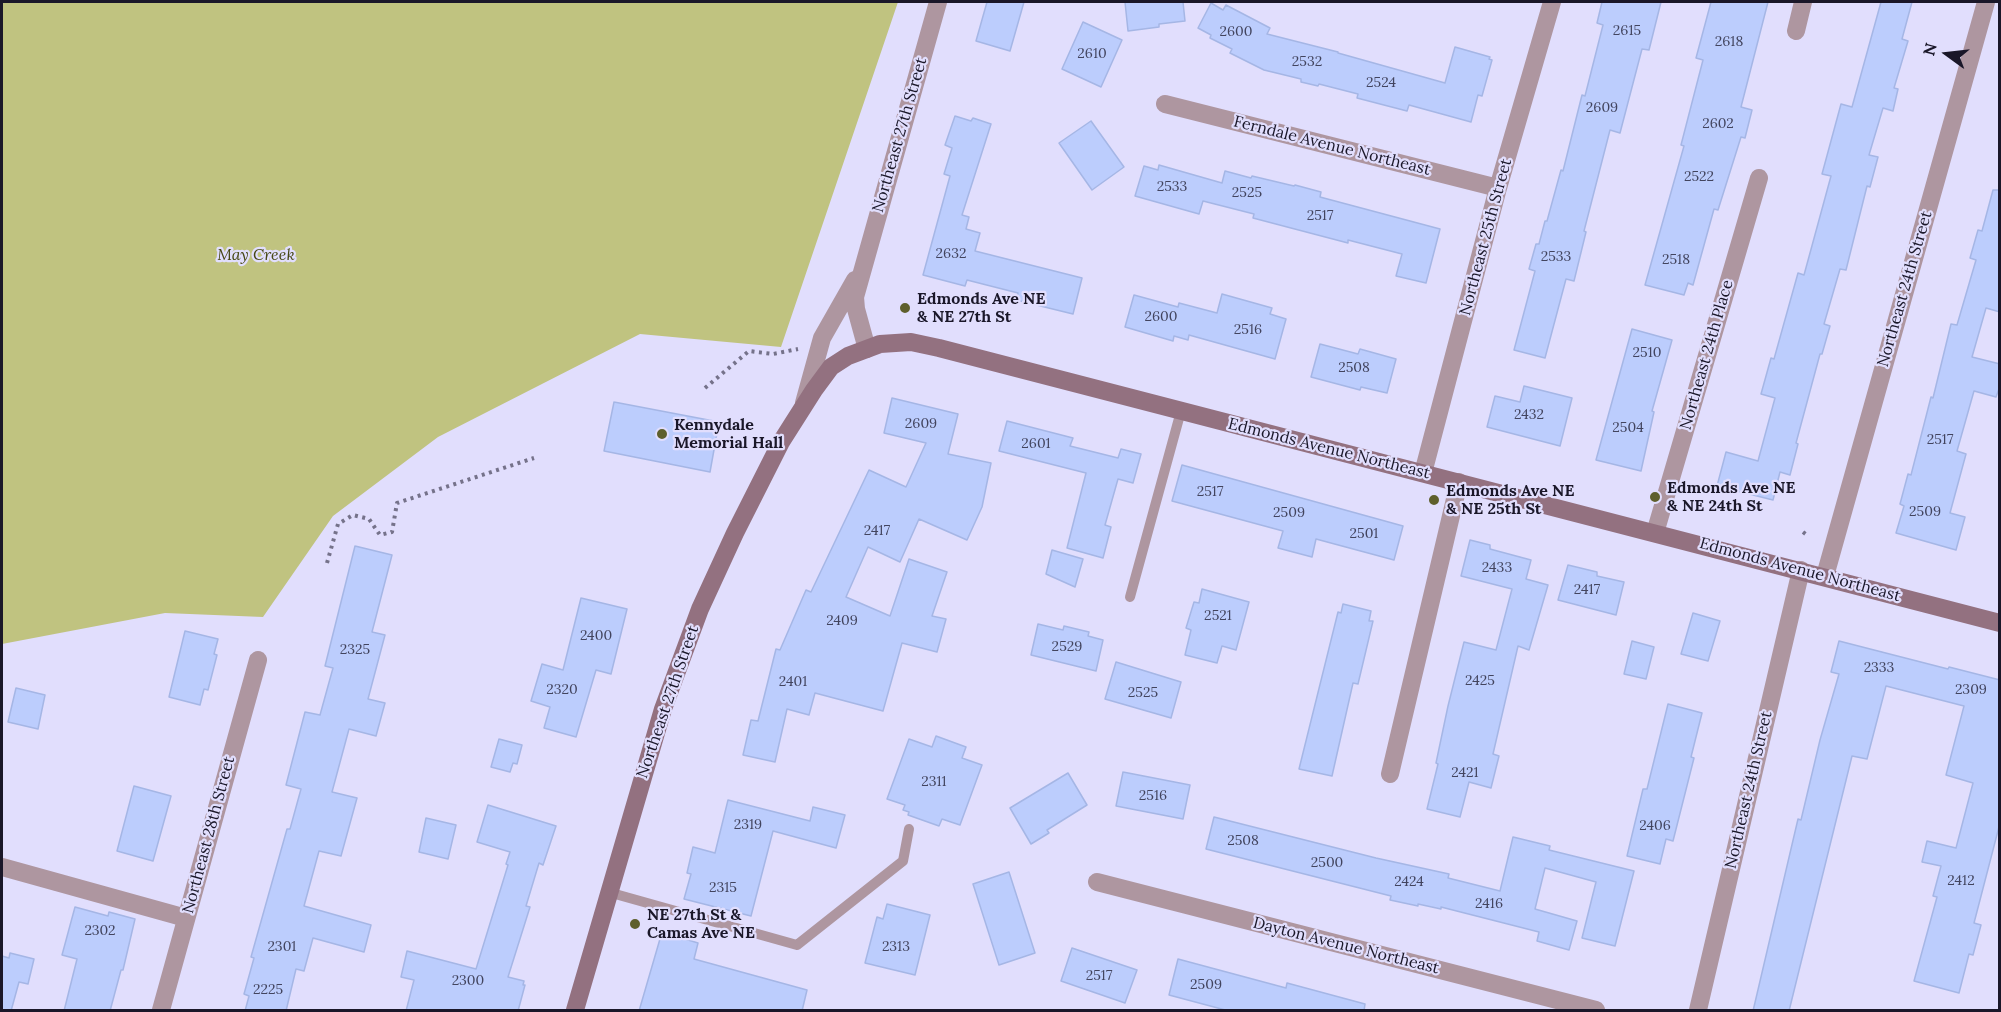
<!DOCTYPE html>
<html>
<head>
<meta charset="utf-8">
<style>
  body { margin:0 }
  #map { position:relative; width:2001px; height:1012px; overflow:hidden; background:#e1defd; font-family:Lora,serif }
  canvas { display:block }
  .frame { position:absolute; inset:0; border:3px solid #1a1729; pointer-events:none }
  .north { position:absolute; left:1917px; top:24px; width:60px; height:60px; -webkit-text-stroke:4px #e1defd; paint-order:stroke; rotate:285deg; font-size:16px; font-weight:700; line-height:24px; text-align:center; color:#1a1729 }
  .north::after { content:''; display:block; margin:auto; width:21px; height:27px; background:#1a1729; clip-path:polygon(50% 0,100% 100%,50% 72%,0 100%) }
</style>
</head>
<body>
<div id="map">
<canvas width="2001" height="1012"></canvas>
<div class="frame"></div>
<div class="north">N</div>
</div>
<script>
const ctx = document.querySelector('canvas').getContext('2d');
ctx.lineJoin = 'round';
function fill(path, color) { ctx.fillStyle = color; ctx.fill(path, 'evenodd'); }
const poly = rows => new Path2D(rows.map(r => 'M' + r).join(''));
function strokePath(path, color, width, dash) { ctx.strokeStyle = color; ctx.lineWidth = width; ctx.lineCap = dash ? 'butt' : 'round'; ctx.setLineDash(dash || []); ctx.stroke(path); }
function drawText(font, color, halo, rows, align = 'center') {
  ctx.font = font + ' Lora,serif'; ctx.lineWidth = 4.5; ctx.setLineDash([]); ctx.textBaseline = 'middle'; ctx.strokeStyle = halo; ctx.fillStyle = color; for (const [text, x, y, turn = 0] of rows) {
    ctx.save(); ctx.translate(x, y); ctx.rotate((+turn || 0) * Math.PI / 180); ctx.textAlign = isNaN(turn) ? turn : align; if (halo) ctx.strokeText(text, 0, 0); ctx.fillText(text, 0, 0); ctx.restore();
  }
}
fill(poly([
  [2,2,898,2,781,347,640,334,438,437,333,516,263,617,165,613,2,644]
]), '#c0c380');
const building = poly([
  [987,2,1024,2,1010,51,976,41,987,2],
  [1125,2,1183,2,1185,21,1159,24,1159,27,1128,31,1125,2],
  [1602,2,1661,2,1649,50,1642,49,1620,133,1610,130,1584,231,1586,232,1574,281,1566,279,1545,358,1514,350,1535,271,1529,269,1536,244,1539,244,1545,221,1547,221,1561,170,1563,171,1582,95,1585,96,1603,25,1597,23,1602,2],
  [1711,2,1768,2,1741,107,1752,110,1745,138,1741,137,1718,210,1714,209,1693,285,1688,283,1684,295,1645,285,1684,146,1681,145,1703,60,1696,58,1711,2],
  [1881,2,1912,2,1902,39,1908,41,1894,88,1898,89,1893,111,1883,108,1869,155,1878,157,1870,187,1867,186,1846,270,1840,269,1824,324,1830,326,1822,354,1820,354,1796,443,1798,444,1790,475,1780,472,1773,500,1717,486,1726,452,1758,461,1775,398,1761,394,1771,358,1774,359,1798,273,1804,275,1831,176,1822,174,1841,104,1852,107,1881,2],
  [1211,3,1223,10,1226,5,1270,28,1267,34,1338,52,1338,53,1445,83,1455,47,1490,57,1489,59,1492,60,1482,96,1478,95,1471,122,1409,105,1407,111,1357,98,1358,94,1319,84,1318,86,1301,82,1301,79,1264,70,1230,53,1232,49,1210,38,1211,35,1198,28,1211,3],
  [1083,22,1122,40,1101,87,1062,69,1083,22],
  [955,116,971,121,973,118,991,124,962,215,969,217,966,229,980,233,975,251,1082,278,1073,314,1016,300,1018,293,967,280,965,286,923,275,950,176,944,174,952,148,945,145,955,116],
  [1091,121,1124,167,1092,190,1059,143,1091,121],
  [1159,165,1222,183,1225,171,1251,178,1252,176,1294,186,1295,185,1321,192,1320,197,1440,229,1426,283,1396,276,1402,254,1348,240,1348,243,1253,218,1254,214,1203,201,1199,214,1135,196,1144,166,1158,170,1159,165],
  [1993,190,2000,190,2000,312,1986,308,1972,357,2000,364,2000,386,1996,397,1974,391,1957,451,1966,454,1950,513,1965,517,1956,550,1896,533,1904,506,1900,504,1908,474,1911,475,1931,397,1933,398,1951,324,1957,325,1976,260,1970,258,1978,230,1982,231,1993,190],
  [1222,294,1272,308,1270,314,1286,319,1275,359,1189,335,1188,340,1174,336,1173,341,1125,327,1134,295,1178,307,1179,303,1217,313,1222,294],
  [1632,329,1672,340,1652,411,1654,412,1641,471,1596,460,1632,329],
  [1320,344,1358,354,1360,349,1396,359,1387,393,1361,387,1360,390,1311,377,1320,344],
  [1524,386,1572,398,1560,446,1487,427,1495,396,1520,402,1524,386],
  [892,398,958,414,948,454,991,463,982,507,967,540,919,519,900,562,868,547,846,597,890,616,909,559,947,572,932,616,946,619,937,652,902,643,883,711,815,693,809,715,787,709,775,762,743,755,751,720,758,721,776,649,780,650,806,590,811,592,869,470,906,487,926,443,884,433,892,398],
  [614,402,719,422,710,472,604,451,614,402],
  [1007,421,1073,438,1070,446,1118,458,1121,449,1141,454,1133,483,1118,479,1105,525,1111,527,1103,558,1067,548,1086,473,999,451,1007,421],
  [1182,465,1403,526,1394,560,1316,539,1312,557,1278,548,1283,531,1172,501,1182,465],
  [1470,540,1490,545,1490,549,1531,560,1526,579,1548,585,1529,650,1518,646,1493,754,1499,756,1491,788,1469,782,1460,817,1427,809,1438,764,1436,763,1448,706,1464,642,1496,650,1512,589,1461,576,1470,540],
  [355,546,392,555,372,632,385,635,368,699,385,703,376,736,349,729,332,792,357,798,341,856,319,851,304,906,371,925,364,952,313,938,304,971,296,969,286,1011,245,1011,249,996,244,994,254,958,251,957,287,829,290,829,301,789,286,785,305,712,320,715,333,668,325,666,355,546],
  [1052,550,1083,559,1075,587,1046,574,1052,550],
  [1568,565,1597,572,1597,576,1624,582,1616,615,1558,600,1568,565],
  [1202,589,1249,602,1236,650,1222,646,1217,663,1185,655,1191,630,1186,628,1194,602,1199,603,1202,589],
  [581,598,627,609,611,674,596,670,576,737,544,728,550,707,531,701,542,664,563,670,581,598],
  [1343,604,1371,611,1369,621,1373,621,1358,684,1353,683,1332,776,1299,769,1338,612,1341,613,1343,604],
  [1693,613,1720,621,1708,661,1681,654,1693,613],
  [1038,624,1063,630,1064,626,1089,632,1088,636,1103,640,1096,671,1031,655,1038,624],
  [185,631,218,639,214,654,217,655,208,690,204,689,200,705,169,697,185,631],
  [1632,641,1654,647,1646,679,1624,674,1632,641],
  [1839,641,1948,669,1949,667,2000,680,2000,823,1974,923,1981,925,1973,955,1969,954,1959,993,1914,981,1937,897,1933,896,1941,866,1922,862,1927,841,1956,848,1973,783,1946,775,1964,706,1886,686,1867,759,1852,756,1789,1011,1753,1011,1798,819,1801,820,1820,740,1839,674,1831,672,1839,641],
  [1116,662,1181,682,1171,718,1105,699,1116,662],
  [16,688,45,695,38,729,8,722,16,688],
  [1668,704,1702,713,1691,757,1694,758,1673,841,1666,839,1660,864,1627,856,1643,789,1647,789,1668,704],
  [936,736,966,747,962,758,982,765,960,825,942,819,939,826,908,815,909,812,903,810,905,805,887,799,909,739,932,747,936,736],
  [499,739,522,745,517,764,513,763,510,772,491,767,499,739],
  [1123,772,1190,785,1183,819,1116,806,1123,772],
  [1068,773,1087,805,1047,830,1049,833,1031,844,1010,808,1068,773],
  [134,786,171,796,153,861,117,851,134,786],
  [728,800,810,821,813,807,845,815,836,848,773,831,751,916,684,899,691,874,687,873,693,847,715,853,728,800],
  [488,805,556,826,543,865,539,863,526,906,530,907,508,977,524,981,523,985,525,985,518,1011,406,1011,414,980,401,977,407,951,476,969,508,865,506,864,510,852,477,842,488,805],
  [1214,817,1376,858,1449,874,1448,878,1500,891,1513,837,1550,846,1549,850,1634,871,1615,946,1582,938,1596,882,1545,868,1535,909,1577,921,1569,950,1537,941,1539,932,1441,907,1441,909,1418,904,1418,906,1390,900,1391,896,1206,849,1214,817],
  [426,818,456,825,448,859,419,852,426,818],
  [1009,872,1035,953,999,965,973,884,1009,872],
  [887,904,930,915,915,975,865,963,877,917,883,919,887,904],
  [75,907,108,916,109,912,135,919,123,970,121,970,110,1011,64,1011,77,959,62,955,75,907],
  [662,932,698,943,694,959,807,990,802,1011,639,1011,662,932],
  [1072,948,1137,970,1125,1003,1061,981,1072,948],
  [10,953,34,959,28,984,19,982,11,1011,2,1011,2,956,9,958,10,953],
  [1178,959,1286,988,1287,983,1365,1004,1364,1011,1229,1011,1169,995,1178,959]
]);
fill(building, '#bccdfd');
strokePath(building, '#a5b6e5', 1.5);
strokePath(poly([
  [705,388,749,351,773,354,798,349],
  [1803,532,1807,535],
  [327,563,338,524,353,515,369,519,380,535,392,532,397,503,534,458]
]), '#75728a', 4, [3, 4.5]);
strokePath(poly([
  [1130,597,1181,411],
  [608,892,797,945,903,861,909,829]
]), '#ae96a0', 10);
strokePath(poly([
  [1796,31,1803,2],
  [1165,104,1498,188],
  [867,349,856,309,855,297,938,2],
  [804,403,822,338,855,280],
  [1423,473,1498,188,1552,2],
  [1655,533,1759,178],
  [1825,576,1986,2],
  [1390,774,1459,482],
  [2,867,186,918],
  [1097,882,1596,1010],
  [161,1010,258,660],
  [1698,1010,1801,570]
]), '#ae96a0', 18);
strokePath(poly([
  [575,1010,663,709,700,609,735,533,781,442,814,390,831,367,848,356,880,344,911,342,939,348,2000,623]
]), '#937180', 18);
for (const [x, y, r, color] of [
  [905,308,6,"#5e5f2c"],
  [662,434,6,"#5e5f2c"],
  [1655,497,6,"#5e5f2c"],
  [1434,500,6,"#5e5f2c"],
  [635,924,6,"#5e5f2c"]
]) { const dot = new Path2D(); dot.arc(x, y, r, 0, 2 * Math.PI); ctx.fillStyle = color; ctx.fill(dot); strokePath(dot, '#e1defd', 2); }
drawText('14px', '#42445e', null, [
  ["2615",1627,31],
  ["2600",1236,32],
  ["2618",1729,42],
  ["2610",1092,54],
  ["2532",1307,62],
  ["2524",1381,83],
  ["2609",1602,108],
  ["2602",1718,124],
  ["2522",1699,177],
  ["2533",1172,187],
  ["2525",1247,193],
  ["2517",1320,216],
  ["2632",951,254],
  ["2533",1556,257],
  ["2518",1676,260],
  ["2600",1161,317],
  ["2516",1248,330],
  ["2510",1647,353],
  ["2508",1354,368],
  ["2432",1529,415],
  ["2609",921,424],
  ["2504",1628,428],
  ["2517",1940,440],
  ["2601",1036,444],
  ["2517",1210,492],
  ["2509",1925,512],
  ["2509",1289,513],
  ["2417",877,531],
  ["2501",1364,534],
  ["2433",1497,568],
  ["2417",1587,590],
  ["2521",1218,616],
  ["2409",842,621],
  ["2400",596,636],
  ["2529",1067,647],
  ["2325",355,650],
  ["2333",1879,668],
  ["2425",1480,681],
  ["2401",793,682],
  ["2320",562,690],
  ["2309",1971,690],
  ["2525",1143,693],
  ["2421",1465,773],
  ["2311",934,782],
  ["2516",1153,796],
  ["2319",748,825],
  ["2406",1655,826],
  ["2508",1243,841],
  ["2500",1327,863],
  ["2412",1961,881],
  ["2424",1409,882],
  ["2315",723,888],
  ["2416",1489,904],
  ["2302",100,931],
  ["2301",282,947],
  ["2313",896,947],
  ["2517",1099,976],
  ["2300",468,981],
  ["2509",1206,985],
  ["2225",268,990]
]);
drawText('16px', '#1a1729', '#e1defd', [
  ["Northeast 27th Street",900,135,-74],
  ["Ferndale Avenue Northeast",1332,146,14],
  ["Northeast 25th Street",1486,237,-75],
  ["Northeast 24th Street",1905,289,-74],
  ["Northeast 24th Place",1707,355,-74],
  ["Edmonds Avenue Northeast",1329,449,14],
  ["Edmonds Avenue Northeast",1800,570,15],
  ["Northeast 27th Street",668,702,-71],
  ["Northeast 24th Street",1749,790,-77],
  ["Northeast 28th Street",209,835,-75],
  ["Dayton Avenue Northeast",1346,946,14]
]);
drawText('italic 16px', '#464713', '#e1defd', [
  ["May Creek",256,255]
]);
drawText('bold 16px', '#1a1729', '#e1defd', [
  ["Edmonds Ave NE",917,299],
  ["& NE 27th St",917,317],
  ["Kennydale",674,425],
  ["Memorial Hall",674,443],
  ["Edmonds Ave NE",1667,488],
  ["& NE 24th St",1667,506],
  ["Edmonds Ave NE",1446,491],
  ["& NE 25th St",1446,509],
  ["NE 27th St &",647,915],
  ["Camas Ave NE",647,933]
], 'left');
</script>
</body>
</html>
